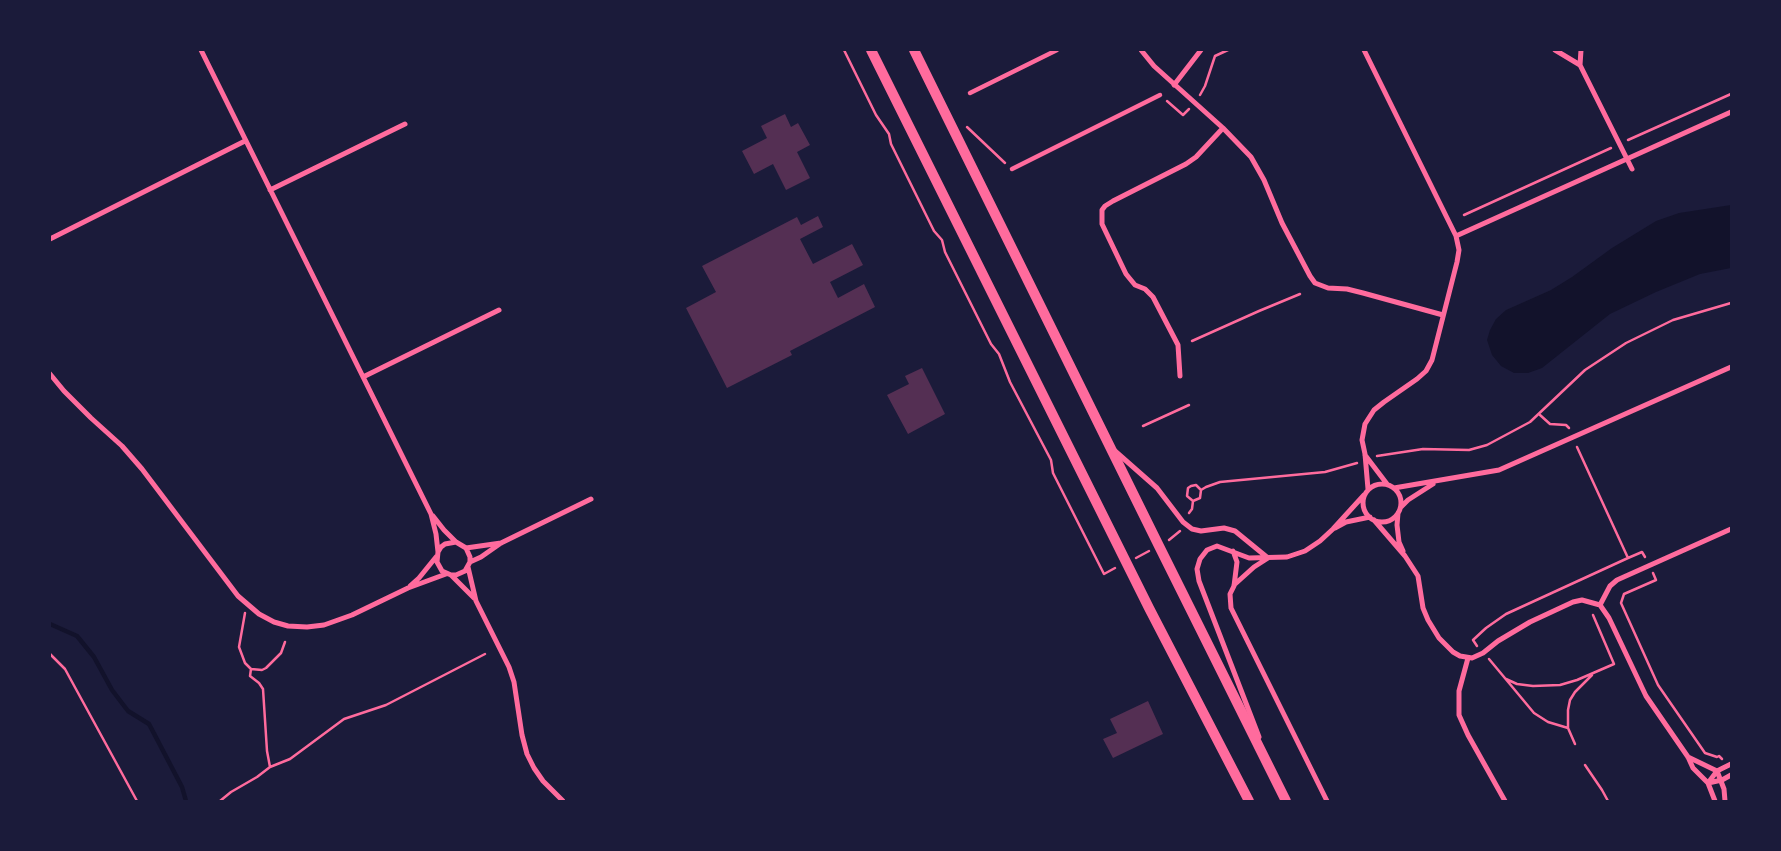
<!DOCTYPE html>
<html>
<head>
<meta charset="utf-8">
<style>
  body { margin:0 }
  #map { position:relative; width:1781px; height:851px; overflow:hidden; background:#1b1b3a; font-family:"Noto Serif",serif }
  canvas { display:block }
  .frame { position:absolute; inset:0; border:51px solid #1b1b3a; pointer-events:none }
</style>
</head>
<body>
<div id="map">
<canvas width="1781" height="851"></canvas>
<div class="frame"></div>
</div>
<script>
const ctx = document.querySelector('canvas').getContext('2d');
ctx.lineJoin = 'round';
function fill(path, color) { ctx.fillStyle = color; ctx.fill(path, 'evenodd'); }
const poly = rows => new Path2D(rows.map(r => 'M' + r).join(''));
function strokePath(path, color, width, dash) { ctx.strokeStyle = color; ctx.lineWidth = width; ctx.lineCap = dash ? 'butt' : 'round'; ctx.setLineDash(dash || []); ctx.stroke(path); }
fill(poly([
  [1731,205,1731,268,1700,274,1656,292,1610,314,1542,368,1528,373,1514,373,1501,366,1492,355,1487,340,1490,330,1496,319,1506,310,1551,290,1572,277,1612,248,1656,221,1679,213]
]), '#12122b');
strokePath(poly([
  [50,624,77,636,94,657,112,690,128,711,149,724,182,787,186,801]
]), '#12122b', 4.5);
fill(poly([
  [785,114,791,127,798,123,810,145,797,152,810,178,786,190,773,164,754,174,742,151,767,138,761,126],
  [818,216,823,227,800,239,813,264,852,244,863,265,830,282,838,298,864,284,875,307,790,351,792,355,727,388,686,308,716,292,702,266,797,217,801,225],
  [922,368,945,414,908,434,887,395,909,384,905,376],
  [1148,701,1163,734,1113,758,1103,739,1117,733,1110,719]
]), '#542f53');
strokePath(poly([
  [844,50,876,115,889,134,891,144,934,231,942,240,945,252,991,344,999,354,1010,382,1051,460,1053,473,1104,574,1115,568],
  [1200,95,1205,86,1215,56,1228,50],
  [1167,101,1183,115,1189,109],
  [967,127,1005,163],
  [1628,140,1731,94],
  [1464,215,1611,148],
  [1192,341,1259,311,1300,294],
  [1540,415,1550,424,1566,425,1569,428],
  [1143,426,1189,405],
  [1577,447,1628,558,1642,552,1645,557],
  [1377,456,1423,449,1469,450,1487,445,1530,422,1585,370,1626,343,1673,320,1731,303],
  [1193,501,1200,498,1201,490,1206,487,1220,482,1325,472,1357,463],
  [1193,501,1187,496,1188,488,1191,486,1196,485,1201,490],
  [1189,513,1192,509,1193,501],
  [1169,540,1180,531],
  [1136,558,1149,551],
  [1653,573,1656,580,1624,594,1621,603,1658,685,1705,753,1717,757,1719,756,1722,759],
  [245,613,239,647,245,663,251,669,262,670,266,668,281,653,285,642],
  [1477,646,1473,640,1486,628,1506,614,1628,558],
  [50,654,65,669,137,801],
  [1489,659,1534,713,1548,722,1568,728],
  [1506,679,1517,684,1533,686,1560,685,1577,680,1614,664,1593,615],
  [1575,744,1568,728,1568,710,1570,700,1575,692,1592,675],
  [1585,765,1602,790,1608,801],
  [270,767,290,759,344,719,386,705,485,654],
  [220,801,231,792,257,777,270,767,267,751,263,689,259,683,250,676,251,669]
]), '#ff6b9d', 2.5);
strokePath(poly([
  [970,93,1057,50],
  [1012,169,1160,95]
]), '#ff6b9d', 4.5);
strokePath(poly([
  [201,50,431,514,436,534,438,552],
  [1141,50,1154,66,1223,128,1251,157,1264,180,1282,223,1310,276,1315,283,1328,288,1347,289,1363,293,1443,315],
  [1364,50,1456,236,1459,250,1457,262,1432,360,1426,371,1417,379,1384,402,1374,410,1365,424,1362,440,1365,454,1368,489],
  [1555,50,1580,65],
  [1581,50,1580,65,1632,169],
  [1174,85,1201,50],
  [270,190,405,124],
  [1456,236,1731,112],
  [50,239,245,141],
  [50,374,64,391,91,418,122,446,142,469,238,596,259,614,274,622,288,626,307,627,324,625,352,615,408,588,446,574],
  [1180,376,1178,345,1153,297,1145,289,1135,285,1126,274,1102,224,1102,210,1105,206,1113,201,1186,164,1196,157,1223,128],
  [363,377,499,310],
  [1115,451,1157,488,1183,522,1192,529,1201,531,1224,528,1235,531,1268,558],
  [1365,455,1387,484],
  '1363 503a19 19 0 1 1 38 0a19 19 0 1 1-38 0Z',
  [1394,488,1499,470,1731,367],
  [1401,507,1408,500,1433,484],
  [1398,513,1397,525,1399,542,1403,551],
  [433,516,444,530,456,542],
  [1374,520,1405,556,1418,576,1423,608,1428,620,1439,638,1453,652,1460,656,1472,658,1483,653,1498,641,1530,622,1573,602,1582,600,1600,605,1610,586,1617,580,1731,529],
  [1335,528,1346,522,1370,517],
  [466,548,501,543],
  [1233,551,1237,562,1234,586,1230,594,1231,608,1327,801],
  [470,562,481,557,501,543,591,499],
  [468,567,476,601,509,667,514,682,522,735,527,754,534,768,543,781,563,801],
  [451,575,456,575,465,571,470,562,470,557,466,548,456,542,445,544,441,547,438,552,437,562,442,571,451,575,474,598],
  [1234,585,1254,567,1268,558],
  [410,586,419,578,436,557],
  [1600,605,1609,618,1646,696,1688,757,1693,768,1708,783,1715,801],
  [1468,658,1459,691,1459,715,1468,735,1505,801],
  [1259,737,1199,581,1197,569,1200,559,1207,550,1217,546,1249,558,1287,557,1305,551,1320,541,1333,529,1364,495],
  [1688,757,1717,771,1724,789,1725,801],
  [1708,783,1717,771,1731,764],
  [1708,783,1722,780,1731,775]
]), '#ff6b9d', 5);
strokePath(poly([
  [871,50,1149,608,1249,801],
  [914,50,1159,546,1286,801]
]), '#ff6b9d', 10);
</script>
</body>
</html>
